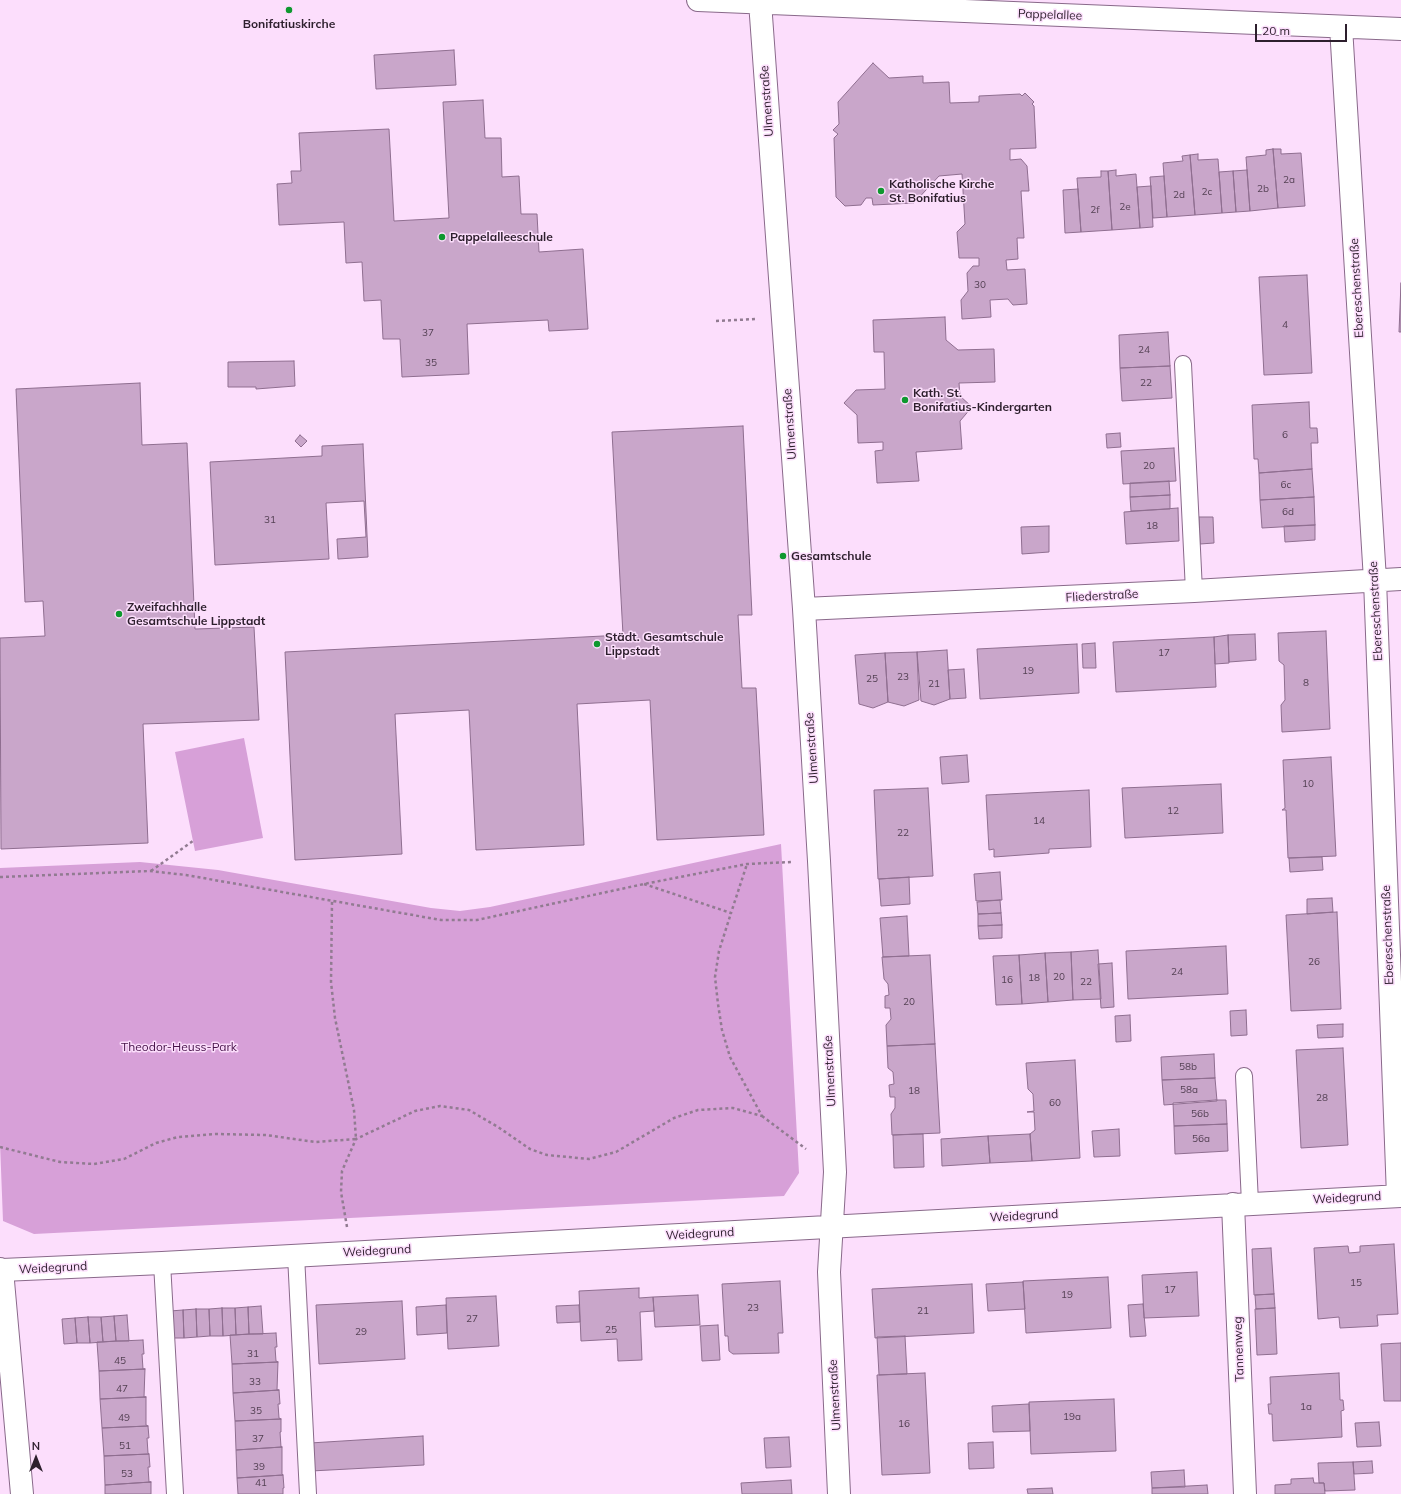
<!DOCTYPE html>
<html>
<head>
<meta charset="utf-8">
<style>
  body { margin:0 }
  #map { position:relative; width:1401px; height:1494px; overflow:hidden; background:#fcdefc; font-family:Mulish,sans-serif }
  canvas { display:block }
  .north { position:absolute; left:16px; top:1438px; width:40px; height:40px; -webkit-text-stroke:3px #fcdefc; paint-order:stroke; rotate:0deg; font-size:11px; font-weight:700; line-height:16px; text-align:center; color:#2d1f2d }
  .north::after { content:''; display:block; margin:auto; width:14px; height:18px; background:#2d1f2d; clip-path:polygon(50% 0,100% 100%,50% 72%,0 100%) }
  .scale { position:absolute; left:1255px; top:24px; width:92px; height:18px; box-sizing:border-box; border:2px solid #2d1f2d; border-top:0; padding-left:5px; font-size:12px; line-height:14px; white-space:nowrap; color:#2d1f2d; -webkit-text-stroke:3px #fcdefc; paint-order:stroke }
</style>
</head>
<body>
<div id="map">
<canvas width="1401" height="1494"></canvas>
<div class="north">N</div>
<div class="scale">20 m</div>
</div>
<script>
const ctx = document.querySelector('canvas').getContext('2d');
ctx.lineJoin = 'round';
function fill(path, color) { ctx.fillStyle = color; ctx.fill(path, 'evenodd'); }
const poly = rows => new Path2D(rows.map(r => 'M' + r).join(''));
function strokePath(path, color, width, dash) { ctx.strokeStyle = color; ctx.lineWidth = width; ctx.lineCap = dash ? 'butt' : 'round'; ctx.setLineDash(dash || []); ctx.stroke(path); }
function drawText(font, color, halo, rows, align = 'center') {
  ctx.font = font + ' Mulish,sans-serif'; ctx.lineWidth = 3; ctx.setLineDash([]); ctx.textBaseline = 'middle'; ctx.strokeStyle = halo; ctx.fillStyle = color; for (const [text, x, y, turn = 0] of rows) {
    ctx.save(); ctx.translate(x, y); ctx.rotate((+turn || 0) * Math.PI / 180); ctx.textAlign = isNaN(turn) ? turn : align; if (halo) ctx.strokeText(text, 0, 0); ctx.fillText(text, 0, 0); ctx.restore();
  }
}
fill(poly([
  [244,738,263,838,195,851,175,752],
  [781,844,799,1173,784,1196,34,1234,3,1221,0,1143,0,868,140,862,218,870,431,908,460,911,490,907]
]), '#d7a0d8');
const building = poly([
  [454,50,456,85,376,89,374,55,454,50],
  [873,63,889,78,923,76,923,83,949,82,950,103,979,102,979,96,1020,94,1022,96,1025,93,1034,102,1032,104,1034,106,1036,148,1010,149,1010,160,1021,159,1027,166,1029,191,1021,191,1024,238,1017,238,1018,259,1006,260,1007,270,1025,269,1027,304,1013,305,1008,299,990,300,991,317,962,319,961,300,968,291,967,273,973,266,979,266,979,258,959,258,957,232,965,224,962,174,939,176,914,203,873,205,872,198,866,198,861,205,845,206,836,197,834,138,838,134,833,130,839,124,838,102,873,63],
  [483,100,485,138,501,138,502,177,519,176,521,214,537,214,539,252,583,249,588,329,549,331,548,320,467,324,469,374,402,377,400,339,383,339,381,300,364,301,362,262,346,263,344,222,279,225,277,184,292,183,291,171,301,171,299,133,389,129,394,221,449,218,443,102,483,100],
  [1273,149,1281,149,1281,154,1301,153,1305,206,1278,208,1273,149],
  [1273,149,1278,208,1250,211,1246,157,1266,155,1266,150,1273,149],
  [1198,154,1198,160,1218,159,1222,213,1195,215,1190,155,1198,154],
  [1190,155,1195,215,1167,217,1163,163,1183,161,1182,156,1190,155],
  [1116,170,1116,176,1136,174,1140,228,1112,230,1108,171,1116,170],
  [1247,170,1250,211,1236,212,1233,171,1247,170],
  [1101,171,1108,171,1112,230,1081,232,1077,178,1101,177,1101,171],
  [1233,171,1236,212,1222,213,1219,172,1233,171],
  [1164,176,1167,217,1153,218,1150,177,1164,176],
  [1151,186,1153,227,1140,228,1137,187,1151,186],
  [1078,189,1081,232,1065,233,1063,190,1078,189],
  [1307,275,1312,373,1264,375,1259,277,1307,275],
  [1401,283,1401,332,1399,332,1401,283],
  [945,317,946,340,958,350,994,349,995,382,959,383,960,396,972,407,960,421,962,449,916,452,919,481,877,483,875,451,883,450,883,442,858,443,857,415,844,403,856,390,885,389,884,352,874,352,873,320,945,317],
  [1168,332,1170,366,1120,368,1119,335,1168,332],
  [294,361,295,386,256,389,256,387,228,387,228,362,294,361],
  [1170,366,1172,398,1122,401,1120,368,1170,366],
  [140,383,142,445,187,443,195,629,254,627,259,720,143,724,148,843,1,849,0,638,45,636,43,601,25,602,16,389,140,383],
  [1309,402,1310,428,1317,428,1318,443,1311,443,1312,469,1259,473,1258,459,1254,459,1252,405,1309,402],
  [743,426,752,615,738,615,742,688,756,688,764,835,657,840,650,700,577,704,584,845,476,850,469,710,395,714,402,854,295,860,285,652,623,635,612,432,743,426],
  [1120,433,1121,447,1107,448,1106,434,1120,433],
  [300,435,307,441,301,447,295,441,300,435],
  [363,444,368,557,338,559,337,539,366,537,364,501,326,503,329,559,215,565,210,462,322,456,322,446,363,444],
  [1174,448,1176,481,1123,484,1121,451,1174,448],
  [1312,469,1314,497,1260,500,1259,473,1312,469],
  [1169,481,1170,495,1130,497,1130,483,1169,481],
  [1170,495,1170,509,1131,511,1130,497,1170,495],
  [1314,497,1315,525,1262,528,1260,500,1314,497],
  [1178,508,1179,541,1126,544,1124,512,1178,508],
  [1199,517,1213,517,1214,543,1200,544,1199,517],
  [1315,525,1315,540,1285,542,1284,526,1315,525],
  [1049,526,1049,552,1022,554,1021,527,1049,526],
  [1326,631,1330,729,1282,732,1281,705,1285,700,1284,665,1279,661,1278,633,1326,631],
  [1255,634,1256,660,1229,662,1228,635,1255,634],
  [1228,635,1229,663,1215,664,1214,637,1228,635],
  [1214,637,1216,687,1116,692,1113,642,1214,637],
  [1095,643,1096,668,1083,668,1082,644,1095,643],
  [1077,644,1079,693,980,699,977,649,1077,644],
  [947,650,950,699,934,705,921,701,917,652,947,650],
  [917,652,919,700,904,706,888,702,885,653,917,652],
  [885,653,888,702,873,708,859,704,855,655,885,653],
  [964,669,966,698,950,699,948,670,964,669],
  [967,755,969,782,942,784,940,757,967,755],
  [1331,757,1336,856,1288,858,1286,810,1282,810,1285,808,1283,760,1331,757],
  [1221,784,1223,833,1125,838,1122,788,1221,784],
  [928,788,933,876,878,879,874,790,928,788],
  [1089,790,1091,847,1049,849,1049,853,994,857,994,849,989,850,986,795,1089,790],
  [1322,857,1323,870,1290,872,1289,858,1322,857],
  [1000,872,1002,900,976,901,974,874,1000,872],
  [909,877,910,904,881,906,879,879,909,877],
  [1332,898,1333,912,1307,914,1307,899,1332,898],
  [1000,900,1001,913,978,914,977,902,1000,900],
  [1337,912,1341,1009,1291,1011,1286,915,1337,912],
  [1001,913,1002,925,978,926,978,914,1001,913],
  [907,916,909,956,883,957,880,918,907,916],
  [1002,925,1002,938,979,939,978,926,1002,925],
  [1226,946,1228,994,1128,999,1126,951,1226,946],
  [1098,950,1101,999,1073,1000,1071,952,1098,950],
  [1071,952,1073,1000,1048,1002,1045,953,1071,952],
  [1045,953,1048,1002,1022,1004,1019,955,1045,953],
  [930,955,935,1044,887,1046,886,1025,891,1019,890,1008,885,1008,885,996,889,995,888,984,884,979,882,957,930,955],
  [1019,955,1022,1004,996,1005,993,956,1019,955],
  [1112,963,1114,1007,1101,1008,1098,964,1112,963],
  [1246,1010,1247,1035,1231,1036,1230,1011,1246,1010],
  [1130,1015,1131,1041,1116,1042,1115,1016,1130,1015],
  [1343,1024,1343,1037,1318,1038,1317,1025,1343,1024],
  [935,1044,940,1133,892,1135,891,1114,895,1108,895,1097,890,1097,889,1085,894,1084,893,1072,888,1068,887,1046,935,1044],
  [1343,1048,1348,1145,1301,1148,1296,1050,1343,1048],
  [1214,1054,1215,1078,1162,1080,1161,1057,1214,1054],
  [1075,1060,1080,1158,1032,1161,1030,1134,1035,1130,1034,1112,1027,1112,1034,1111,1033,1094,1028,1089,1026,1063,1075,1060],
  [1215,1078,1217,1101,1164,1105,1162,1080,1215,1078],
  [1216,1100,1226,1100,1227,1124,1174,1126,1173,1103,1216,1100],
  [1227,1124,1228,1151,1175,1154,1174,1126,1227,1124],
  [1119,1129,1120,1156,1094,1157,1092,1131,1119,1129],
  [923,1134,924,1167,894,1168,893,1135,923,1134],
  [1030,1134,1032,1161,990,1163,988,1136,1030,1134],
  [988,1136,990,1163,942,1166,941,1139,988,1136],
  [1394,1244,1398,1314,1377,1315,1378,1326,1340,1328,1339,1317,1318,1319,1314,1248,1348,1246,1349,1253,1360,1252,1360,1246,1394,1244],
  [1271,1248,1274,1294,1254,1295,1252,1249,1271,1248],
  [1197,1272,1199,1316,1144,1318,1142,1275,1197,1272],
  [1108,1277,1111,1328,1026,1333,1023,1281,1108,1277],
  [780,1281,783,1333,778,1333,779,1353,733,1354,729,1351,728,1336,725,1336,722,1284,780,1281],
  [1023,1282,1025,1309,988,1311,986,1284,1023,1282],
  [972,1284,974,1333,875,1338,872,1289,972,1284],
  [639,1288,639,1298,653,1297,654,1311,640,1312,642,1360,618,1361,617,1339,581,1341,579,1291,639,1288],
  [1274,1294,1275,1308,1256,1309,1255,1295,1274,1294],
  [698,1295,700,1325,655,1327,653,1297,698,1295],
  [496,1296,499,1346,448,1349,446,1298,496,1296],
  [402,1301,405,1359,319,1364,316,1305,402,1301],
  [1143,1304,1146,1336,1130,1337,1128,1305,1143,1304],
  [446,1305,447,1333,417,1335,416,1307,446,1305],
  [579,1305,580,1322,557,1323,556,1306,579,1305],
  [261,1306,263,1334,249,1334,248,1307,261,1306],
  [248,1307,249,1334,236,1335,235,1308,248,1307],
  [222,1308,223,1336,210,1336,209,1309,222,1308],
  [222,1308,235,1308,236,1335,223,1336,222,1308],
  [1275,1308,1277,1354,1257,1355,1255,1309,1275,1308],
  [196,1309,209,1309,210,1336,197,1337,196,1309],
  [196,1309,197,1337,184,1338,183,1310,196,1309],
  [183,1310,184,1338,171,1338,170,1311,183,1310],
  [127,1315,129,1341,116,1341,114,1316,127,1315],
  [114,1316,116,1341,103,1342,101,1317,114,1316],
  [88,1317,90,1343,77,1343,75,1318,88,1317],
  [88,1317,101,1317,103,1342,90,1343,88,1317],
  [75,1318,77,1343,64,1344,62,1319,75,1318],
  [718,1325,720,1360,702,1361,700,1326,718,1325],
  [276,1333,277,1347,275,1347,276,1361,278,1362,232,1364,230,1335,276,1333],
  [905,1336,907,1374,879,1375,877,1337,905,1336],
  [143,1340,144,1354,142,1354,143,1369,145,1369,99,1371,97,1342,143,1340],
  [1401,1343,1401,1401,1384,1401,1381,1344,1401,1343],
  [278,1362,277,1390,279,1390,233,1393,232,1364,278,1362],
  [145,1369,144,1397,146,1397,100,1399,99,1371,145,1369],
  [925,1373,930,1473,882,1475,877,1375,925,1373],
  [1339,1373,1340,1400,1343,1400,1344,1410,1341,1411,1342,1437,1273,1441,1272,1414,1269,1414,1268,1404,1271,1404,1270,1377,1339,1373],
  [279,1390,280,1404,278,1404,279,1418,281,1419,235,1421,233,1393,279,1390],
  [146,1397,146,1425,148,1426,102,1428,100,1399,146,1397],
  [1114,1399,1116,1451,1031,1454,1029,1402,1114,1399],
  [1029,1404,1030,1431,993,1432,992,1406,1029,1404],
  [281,1419,281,1432,280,1432,281,1447,282,1447,236,1450,235,1421,281,1419],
  [1379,1422,1381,1446,1357,1447,1355,1423,1379,1422],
  [148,1426,149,1438,147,1438,148,1453,149,1454,104,1456,102,1428,148,1426],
  [423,1436,424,1465,311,1471,310,1443,423,1436],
  [789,1437,791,1467,766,1468,764,1438,789,1437],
  [993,1442,994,1468,969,1469,968,1443,993,1442],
  [282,1447,282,1474,283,1475,237,1478,236,1450,282,1447],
  [149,1454,150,1467,148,1467,149,1482,151,1482,105,1485,104,1456,149,1454],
  [1372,1461,1373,1473,1354,1474,1353,1462,1372,1461],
  [1353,1462,1355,1490,1325,1491,1324,1483,1319,1483,1318,1463,1353,1462],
  [1184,1470,1185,1487,1152,1488,1151,1472,1184,1470],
  [283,1475,284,1488,283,1488,283,1494,238,1494,237,1478,283,1475],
  [1313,1478,1314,1483,1324,1483,1325,1494,1275,1494,1275,1485,1291,1484,1291,1479,1313,1478],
  [791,1480,792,1494,742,1494,741,1483,791,1480],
  [151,1482,151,1494,105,1494,105,1485,151,1482],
  [1207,1485,1208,1494,1152,1494,1152,1488,1207,1485],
  [1052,1488,1053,1494,1028,1494,1027,1489,1052,1488]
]);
fill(building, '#c9a6ca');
strokePath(building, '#8f6e90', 1);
const lane = poly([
  [1183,364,1194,591],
  [1244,1076,1250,1203],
  [296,1255,308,1494],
  [162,1263,175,1494]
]);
const street = poly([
  [698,0,1401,29],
  [760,2,804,609,819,861,835,1172,829,1272,839,1494],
  [1341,27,1375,580,1398,1196],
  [804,609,1194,591,1401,579],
  [1233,1204,1245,1494],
  [0,1269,2,1270,162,1263,1401,1196],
  [2,1270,22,1494]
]);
strokePath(lane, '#89698a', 18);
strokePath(street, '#89698a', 24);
strokePath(poly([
  [716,321,756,319],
  [151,871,193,841],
  [0,877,150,871,186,875,441,920,477,920,644,884,747,864,791,862],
  [644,884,731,913,747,864],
  [762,1116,806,1149],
  [0,1147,60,1162,94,1164,124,1159,156,1143,178,1137,216,1134,266,1135,315,1142,356,1139,354,1110,335,1018,331,982,332,901],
  [347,1227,341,1192,342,1171,356,1139,415,1111,440,1106,469,1110,498,1127,530,1149,547,1155,589,1159,616,1152,674,1118,698,1110,733,1108,762,1116,730,1057,722,1030,718,1004,715,977,719,951,731,913]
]), '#917b91', 2.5, [3, 3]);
strokePath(lane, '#fff', 16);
strokePath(street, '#fff', 22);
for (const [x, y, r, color] of [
  [289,10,4,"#0e982f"],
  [881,191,4,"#0e982f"],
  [442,237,4,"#0e982f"],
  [905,400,4,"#0e982f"],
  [783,556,4,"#0e982f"],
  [119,614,4,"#0e982f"],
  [597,644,4,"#0e982f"]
]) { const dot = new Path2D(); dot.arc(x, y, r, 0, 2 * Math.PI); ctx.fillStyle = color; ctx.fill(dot); strokePath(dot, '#fcdefc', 1.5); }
drawText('10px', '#544154', null, [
  ["2a",1289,180],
  ["2b",1263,189],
  ["2c",1207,192],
  ["2d",1179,195],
  ["2e",1125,207],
  ["2f",1095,210],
  ["30",980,285],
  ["4",1285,325],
  ["37",428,333],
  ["24",1144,350],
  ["35",431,363],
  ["22",1146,383],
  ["6",1285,435],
  ["20",1149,466],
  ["6c",1286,485],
  ["6d",1288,512],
  ["31",270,520],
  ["18",1152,526],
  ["17",1164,653],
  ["19",1028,671],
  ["23",903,677],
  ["25",872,679],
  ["8",1306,683],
  ["21",934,684],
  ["10",1308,784],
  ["12",1173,811],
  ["14",1039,821],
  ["22",903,833],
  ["26",1314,962],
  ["24",1177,972],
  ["20",1059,977],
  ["18",1034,978],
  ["16",1007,980],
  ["22",1086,982],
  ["20",909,1002],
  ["58b",1188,1067],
  ["58a",1189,1090],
  ["18",914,1091],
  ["28",1322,1098],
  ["60",1055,1103],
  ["56b",1200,1114],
  ["56a",1201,1139],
  ["15",1356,1283],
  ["17",1170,1290],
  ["19",1067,1295],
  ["23",753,1308],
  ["21",923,1311],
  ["27",472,1319],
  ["25",611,1330],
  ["29",361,1332],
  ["31",253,1354],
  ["45",120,1361],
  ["33",255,1382],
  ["47",122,1389],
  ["1a",1306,1407],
  ["35",256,1411],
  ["19a",1072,1417],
  ["49",124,1418],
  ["16",904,1424],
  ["37",258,1439],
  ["51",125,1446],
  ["39",259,1467],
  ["53",127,1474],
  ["41",261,1483]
]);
drawText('12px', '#2d1f2d', '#fcdefc', [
  ["Pappelallee",1050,15,2],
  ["Ulmenstraße",767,101,-94],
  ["Ebereschenstraße",1357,288,-93],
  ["Ulmenstraße",790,424,-94],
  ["Fliederstraße",1102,596,-3],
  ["Ebereschenstraße",1376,611,-93],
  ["Ulmenstraße",812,748,-94],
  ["Ebereschenstraße",1388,935,-92],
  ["Ulmenstraße",830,1071,-93],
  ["Weidegrund",1347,1198,-3],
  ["Weidegrund",1024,1216,-3],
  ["Weidegrund",700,1234,-3],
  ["Weidegrund",377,1251,-3],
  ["Weidegrund",53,1268,-3],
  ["Tannenweg",1239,1349,-92],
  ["Ulmenstraße",835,1395,-93]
]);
drawText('bold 12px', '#2d1f2d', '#fcdefc', [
  ["Bonifatiuskirche",289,24,"center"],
  ["Katholische Kirche",889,184],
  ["St. Bonifatius",889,198],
  ["Pappelalleeschule",450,237],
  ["Kath. St.",913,393],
  ["Bonifatius-Kindergarten",913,407],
  ["Gesamtschule",791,556],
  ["Zweifachhalle",127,607],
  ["Gesamtschule Lippstadt",127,621],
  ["Städt. Gesamtschule",605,637],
  ["Lippstadt",605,651]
], 'left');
drawText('12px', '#451148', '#fcdefc', [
  ["Theodor-Heuss-Park",179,1047]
]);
</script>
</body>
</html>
